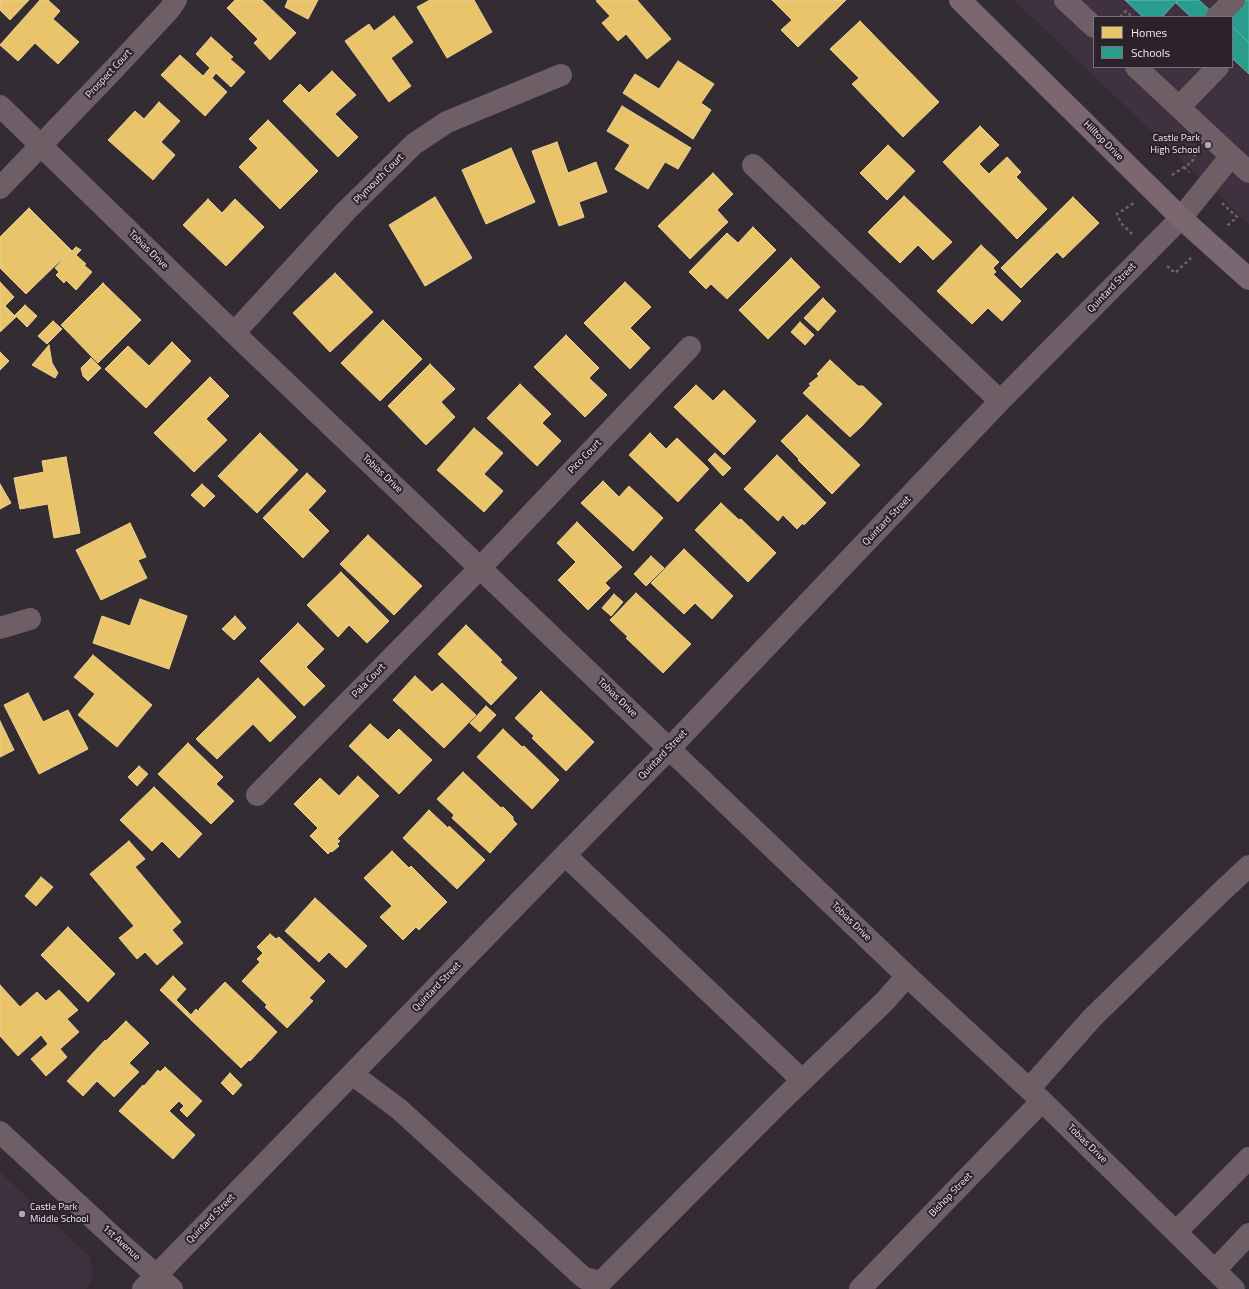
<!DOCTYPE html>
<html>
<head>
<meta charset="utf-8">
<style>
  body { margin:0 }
  #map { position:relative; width:1249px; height:1289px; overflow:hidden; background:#332d33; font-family:"Titillium Web",sans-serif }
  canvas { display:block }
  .legend { position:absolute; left:1093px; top:16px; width:140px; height:52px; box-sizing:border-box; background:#2b222b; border:1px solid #7b737b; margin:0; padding:5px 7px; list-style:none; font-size:12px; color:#f2ecf2 }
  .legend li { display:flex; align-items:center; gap:8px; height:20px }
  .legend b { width:20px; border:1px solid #7b737b }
</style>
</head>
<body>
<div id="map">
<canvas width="1249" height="1289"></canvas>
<ul class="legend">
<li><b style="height:11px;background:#e9c46a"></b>Homes</li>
<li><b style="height:11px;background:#2a9d8f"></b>Schools</li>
</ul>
</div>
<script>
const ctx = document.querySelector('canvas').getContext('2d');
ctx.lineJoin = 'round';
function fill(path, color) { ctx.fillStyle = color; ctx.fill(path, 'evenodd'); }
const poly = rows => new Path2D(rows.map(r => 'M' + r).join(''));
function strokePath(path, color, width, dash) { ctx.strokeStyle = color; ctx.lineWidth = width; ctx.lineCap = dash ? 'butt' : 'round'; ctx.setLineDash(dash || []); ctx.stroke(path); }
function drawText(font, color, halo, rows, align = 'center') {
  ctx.font = font + ' "Titillium Web",sans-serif'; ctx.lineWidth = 4; ctx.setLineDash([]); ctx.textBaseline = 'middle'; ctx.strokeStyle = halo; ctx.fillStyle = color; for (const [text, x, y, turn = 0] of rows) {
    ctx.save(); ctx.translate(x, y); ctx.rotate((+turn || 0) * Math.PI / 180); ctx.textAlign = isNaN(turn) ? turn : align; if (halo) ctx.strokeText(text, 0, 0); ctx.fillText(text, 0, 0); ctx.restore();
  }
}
fill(poly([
  [1014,0,1249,0,1249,224],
  [1094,17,1232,17,1232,67,1094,67],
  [0,1172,89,1256,93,1272,90,1284,86,1289,0,1289]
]), '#3f313f');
const homes = poly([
  [0,0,29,0,10,20,0,10,0,0],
  [40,0,48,0,60,11,53,19,79,42,58,64,35,43,18,61,0,45,40,0],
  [235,0,262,0,296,33,270,60,254,43,258,39,227,8,235,0],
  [288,0,318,0,308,19,285,7,288,0],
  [430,0,474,0,492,32,447,58,417,7,430,0],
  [598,0,637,0,671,39,647,59,626,34,618,41,602,23,610,16,596,1,598,0],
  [772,0,846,0,798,47,781,30,792,20,772,0],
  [394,16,413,42,391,58,411,86,389,102,345,41,369,24,374,31,394,16],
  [860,21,939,102,903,137,852,84,859,78,830,49,860,21],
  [211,37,233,57,230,59,245,72,231,87,216,73,212,78,227,92,205,116,161,75,180,55,203,76,210,68,196,54,211,37],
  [678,61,714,84,701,103,711,110,693,139,623,93,635,74,659,89,678,61],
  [332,71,356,95,335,114,358,137,338,157,283,101,300,84,309,93,332,71],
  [159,102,180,121,161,142,175,155,153,180,108,140,135,111,144,119,159,102],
  [622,106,691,148,678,169,665,162,648,189,615,169,630,145,607,131,622,106],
  [268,120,318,171,280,209,239,167,258,148,249,139,268,120],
  [980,126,999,145,979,164,989,174,1007,157,1021,172,1016,177,1047,209,1017,239,943,162,980,126],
  [557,142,568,173,596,162,607,192,579,202,584,217,559,226,532,151,557,142],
  [888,145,915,171,887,200,860,173,888,145],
  [511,148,535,202,486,224,462,170,511,148],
  [713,173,733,194,717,210,728,222,690,259,658,226,713,173],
  [904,196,952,242,933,260,918,245,900,263,868,232,904,196],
  [435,197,472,258,425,286,389,225,435,197],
  [1073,197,1099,223,1063,258,1057,252,1021,288,1001,268,1073,197],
  [208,199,222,213,235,199,264,227,226,266,183,225,208,199],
  [29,208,71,250,26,294,0,268,0,237,29,208],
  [753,227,776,250,727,299,711,284,706,289,689,272,727,233,738,243,753,227],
  [981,245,999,262,993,268,996,272,993,274,1021,301,1002,321,988,308,972,324,937,291,981,245],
  [76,247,81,250,76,255,86,264,84,265,92,272,76,290,66,280,64,283,56,275,59,272,55,268,71,250,72,251,76,247],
  [791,258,820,287,768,339,739,310,791,258],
  [335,273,373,312,330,352,293,313,335,273],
  [0,282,14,297,5,306,16,317,0,332,0,282],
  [625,282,651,307,630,328,650,348,630,369,584,323,625,282],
  [103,283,141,320,98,363,61,325,103,283],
  [823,298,836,311,818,331,804,318,823,298],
  [25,305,37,316,27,327,15,315,25,305],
  [383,320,422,359,380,401,341,363,383,320],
  [53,321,62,329,47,344,38,336,53,321],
  [800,322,814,335,805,345,791,332,800,322],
  [566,335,599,368,589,378,607,395,585,417,534,367,566,335],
  [172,342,191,361,146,408,105,369,128,346,149,366,172,342],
  [49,345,52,363,58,373,55,378,32,365,49,345],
  [0,352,9,361,0,370,0,352],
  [91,358,101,368,88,381,83,376,81,368,91,358],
  [830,360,858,386,863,386,882,404,862,426,850,437,803,393,811,385,809,384,819,376,817,374,830,360],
  [430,364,455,389,441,402,455,417,426,445,388,406,430,364],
  [210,377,229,396,206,419,227,440,194,472,154,433,210,377],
  [520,384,551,414,542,423,561,441,537,466,487,418,520,384],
  [696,385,713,401,724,390,756,421,724,455,674,407,696,385],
  [807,415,860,465,832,494,798,460,799,459,781,441,807,415],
  [474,428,503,453,484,474,503,491,484,512,437,470,474,428],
  [260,433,298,470,257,513,218,476,260,433],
  [650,433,666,449,677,438,709,469,678,502,629,455,650,433],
  [715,453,731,468,723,476,708,460,715,453],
  [777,455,826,503,804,525,803,523,797,529,783,515,778,521,744,489,777,455],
  [66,457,80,533,54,538,48,504,20,509,14,478,44,472,42,461,66,457],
  [307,473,326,491,308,510,329,531,303,558,263,518,307,473],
  [603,481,619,497,629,486,663,518,633,551,581,503,603,481],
  [0,484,11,503,0,509,0,484],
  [202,484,215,496,204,507,191,495,202,484],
  [721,503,739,520,741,519,776,553,748,582,695,530,721,503],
  [577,522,622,567,605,583,610,588,588,610,558,580,576,562,557,543,577,522],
  [130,523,146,557,138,560,147,578,101,600,76,550,130,523],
  [368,535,422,586,394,615,340,564,368,535],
  [684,549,733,596,712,619,695,603,684,614,651,583,684,549],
  [651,556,664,568,646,586,634,574,651,556],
  [341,572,389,621,367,643,349,625,338,637,307,605,341,572],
  [636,593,691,644,663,673,626,638,628,637,610,620,636,593],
  [614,594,623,602,611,616,602,608,614,594],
  [140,599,187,616,169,669,93,643,102,616,130,626,140,599],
  [235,616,246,628,234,640,222,629,235,616],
  [298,623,324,649,306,667,325,686,304,706,260,661,298,623],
  [466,625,502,660,500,662,517,678,491,705,438,654,466,625],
  [93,655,152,705,117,747,78,715,95,694,74,677,93,655],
  [415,676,432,692,442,683,476,715,444,748,393,700,415,676],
  [258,678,296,717,270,742,253,724,217,759,196,739,258,678],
  [541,691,594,742,566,771,532,738,534,736,515,718,541,691],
  [28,693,43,722,68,710,88,749,39,774,4,705,28,693],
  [486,706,496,715,480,732,470,723,486,706],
  [0,721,14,750,0,757,0,721],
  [370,724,388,740,399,729,432,760,399,794,349,746,370,724],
  [503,729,522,747,524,746,559,780,532,809,477,757,503,729],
  [188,743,223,777,216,784,234,801,211,824,158,774,188,743],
  [139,766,148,774,137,786,128,777,139,766],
  [463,772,501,808,503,807,513,817,513,820,517,824,490,853,452,818,454,815,437,799,463,772],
  [358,776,379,796,337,839,340,841,337,844,339,846,332,852,331,851,328,854,310,836,318,828,294,804,320,778,339,796,358,776],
  [154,787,202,834,179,858,162,841,152,851,120,820,154,787],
  [429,810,448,828,449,826,485,860,457,889,403,838,429,810],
  [129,841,145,859,135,867,181,922,172,930,183,943,157,965,145,952,137,959,119,938,134,926,90,874,129,841],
  [392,851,409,868,411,866,447,902,419,930,416,927,403,940,380,917,392,906,364,878,392,851],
  [41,877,53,887,36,906,25,896,41,877],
  [315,898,367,946,346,968,329,952,319,962,285,931,315,898],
  [68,927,115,974,88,1002,41,955,68,927],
  [270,934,276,939,279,937,325,981,309,998,313,1001,287,1028,265,1007,267,1005,242,981,260,962,257,959,263,953,257,947,270,934],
  [173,976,186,989,176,1000,191,1015,196,1009,198,1011,200,1010,199,1009,225,982,277,1032,250,1061,249,1060,241,1068,160,990,173,976],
  [0,985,20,1007,37,992,46,1001,59,990,78,1010,67,1019,79,1032,60,1049,67,1057,46,1076,31,1059,48,1044,41,1035,18,1056,0,1036,0,985],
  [126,1021,149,1043,129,1063,139,1072,114,1097,97,1081,83,1096,67,1081,105,1040,106,1041,126,1021],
  [165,1067,202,1101,187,1117,180,1110,184,1106,179,1101,169,1111,195,1135,173,1159,119,1111,143,1085,144,1086,158,1070,160,1072,165,1067],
  [230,1073,242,1085,233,1095,221,1083,230,1073]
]);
fill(homes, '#e9c46a');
strokePath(homes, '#ecd093', 1);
const schools = poly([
  [1125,0,1178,0,1162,17,1143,17,1125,0],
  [1178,0,1199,0,1217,17,1191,17,1176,3,1178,0],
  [1246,0,1249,0,1249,43,1232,26,1232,17,1229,17,1246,0],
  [1232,26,1249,43,1249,74,1232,58,1232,26]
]);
fill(schools, '#2a9d8f');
strokePath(schools, '#66b5ad', 1);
strokePath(poly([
  [1120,17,1126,11,1132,17],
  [1184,167,1189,172],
  [1172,175,1192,162,1195,154],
  [1222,203,1237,217,1226,227],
  [1132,234,1121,223,1117,214,1134,203],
  [1167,266,1175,273,1191,258]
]), '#6d6369', 2.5, [3, 3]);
strokePath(poly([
  [1065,0,1094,27],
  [1217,17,1234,0],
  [1136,67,1231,156],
  [0,106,234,333,907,976,1042,1101,1234,1289],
  [1179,107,1218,67],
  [753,165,1000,401],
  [0,188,114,69,169,10,176,0],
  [234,333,346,211,414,144,447,122,561,75],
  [0,628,30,619],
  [257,795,481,567,690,347],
  [565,855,802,1080],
  [352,1074,399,1109,584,1278,601,1282,781,1101,885,1001,907,976],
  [1029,1089,1092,1018,1220,893,1249,866],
  [0,1132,122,1245,172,1289],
  [1176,1232,1249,1158],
  [1215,1270,1249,1234],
  [143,1289,565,855,670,748,1000,401,1181,218,1231,156,1249,172],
  [860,1289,1042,1101]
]), '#6e5f66', 22);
strokePath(poly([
  [960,0,1181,218,1249,279]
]), '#7a6770', 22);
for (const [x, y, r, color] of [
  [1208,145,4,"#afa9af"],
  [22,1214,4,"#afa9af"]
]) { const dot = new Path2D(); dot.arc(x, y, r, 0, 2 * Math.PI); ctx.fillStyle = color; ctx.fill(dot); strokePath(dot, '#2b222b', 1.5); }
drawText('10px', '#f2ecf2', '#2b222b', [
  ["Prospect Court",109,74,-47],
  ["Hilltop Drive",1103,141,45],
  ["Plymouth Court",379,179,-45],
  ["Tobias Drive",148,250,44],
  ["Quintard Street",1112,288,-46],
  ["Pico Court",585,457,-46],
  ["Tobias Drive",382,474,43],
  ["Quintard Street",887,521,-46],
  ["Pala Court",369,681,-46],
  ["Tobias Drive",617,698,44],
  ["Quintard Street",663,755,-46],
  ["Tobias Drive",851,922,44],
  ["Quintard Street",437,987,-46],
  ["Tobias Drive",1087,1144,44],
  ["Bishop Street",951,1195,-46],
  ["Quintard Street",211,1219,-46],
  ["1st Avenue",121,1243,43]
]);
drawText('10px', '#f2ecf2', '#2b222b', [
  ["Castle Park",1200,139],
  ["High School",1200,151],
  ["Castle Park",30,1208,"left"],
  ["Middle School",30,1220,"left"]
], 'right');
</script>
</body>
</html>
